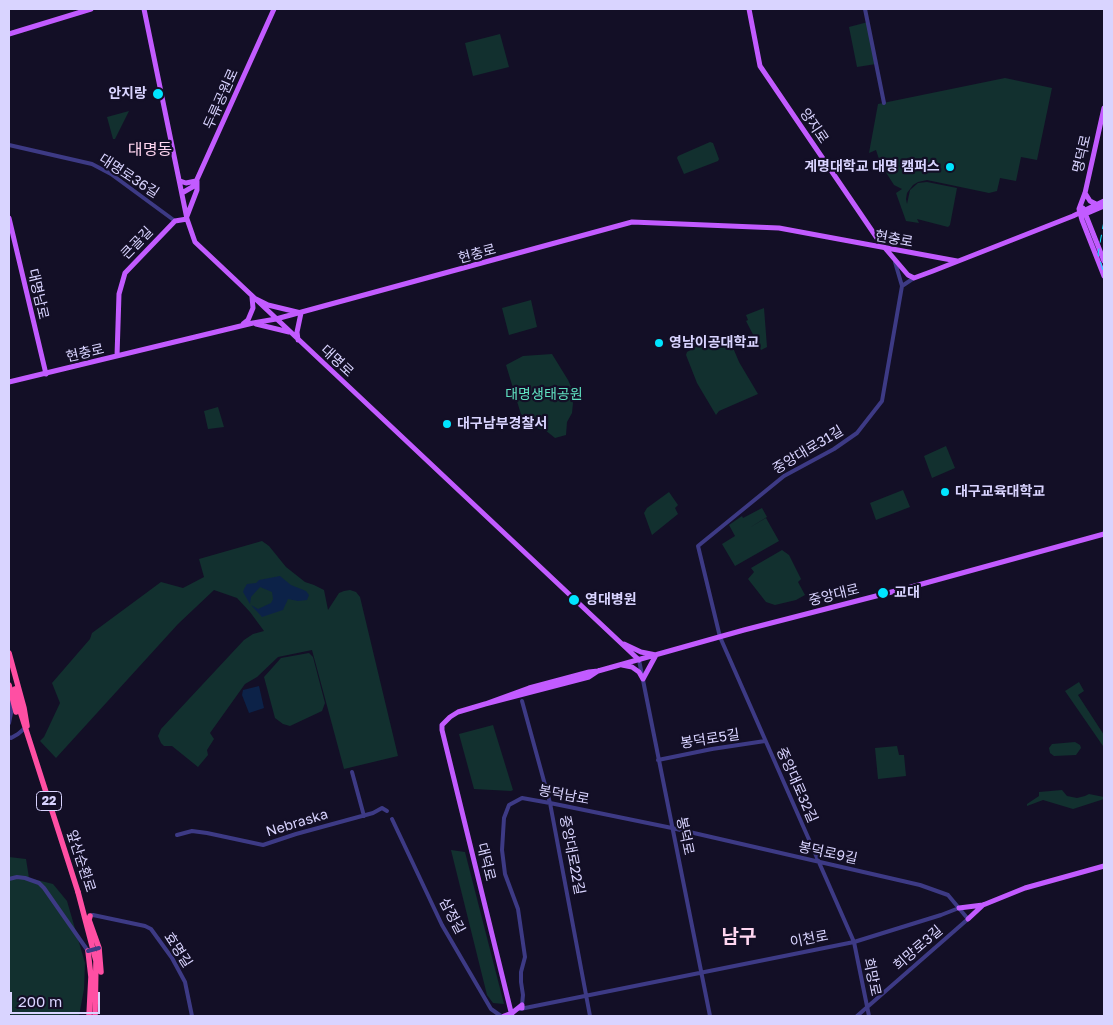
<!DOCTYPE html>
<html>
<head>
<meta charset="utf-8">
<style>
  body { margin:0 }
  #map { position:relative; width:1113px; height:1025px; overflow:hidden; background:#130f26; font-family:"Golos Text",sans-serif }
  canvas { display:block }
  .frame { position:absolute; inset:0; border:10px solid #d9d4ff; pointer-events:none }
  .scale { position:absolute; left:10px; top:992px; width:90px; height:22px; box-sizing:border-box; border:2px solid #d9d4ff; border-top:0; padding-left:6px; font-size:15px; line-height:18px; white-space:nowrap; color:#d9d4ff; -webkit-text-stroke:4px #130f26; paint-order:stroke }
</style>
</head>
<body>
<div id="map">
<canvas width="1113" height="1025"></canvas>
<div class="frame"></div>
<div class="scale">200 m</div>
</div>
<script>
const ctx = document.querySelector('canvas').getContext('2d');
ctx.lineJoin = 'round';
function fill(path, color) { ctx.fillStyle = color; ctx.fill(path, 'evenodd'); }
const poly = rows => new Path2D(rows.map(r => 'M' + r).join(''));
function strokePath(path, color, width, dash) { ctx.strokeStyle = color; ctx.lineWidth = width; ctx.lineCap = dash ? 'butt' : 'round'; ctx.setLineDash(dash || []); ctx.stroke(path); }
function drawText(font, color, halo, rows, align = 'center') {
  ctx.font = font + ' "Golos Text","Noto Sans KR",sans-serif'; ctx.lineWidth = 4.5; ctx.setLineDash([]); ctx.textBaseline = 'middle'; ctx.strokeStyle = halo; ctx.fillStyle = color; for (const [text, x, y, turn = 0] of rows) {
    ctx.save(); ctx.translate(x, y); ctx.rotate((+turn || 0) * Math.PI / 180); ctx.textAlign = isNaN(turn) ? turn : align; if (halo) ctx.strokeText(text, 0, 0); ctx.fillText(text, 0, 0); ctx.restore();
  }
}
fill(poly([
  [868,22,876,64,857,67,849,27],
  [500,34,509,67,473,76,465,43],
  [1005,78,1052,88,1037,160,1021,157,1016,181,1000,178,997,191,989,193,927,180,918,182,913,185,907,193,906,199,907,204,910,190,918,183,927,182,957,188,950,225,948,227,917,219,919,223,906,221,896,193,902,189,894,185,885,171,883,171,876,150,869,153,878,104],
  [129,111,115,139,113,139,107,117],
  [710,142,713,143,719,159,718,161,684,174,677,158,678,156],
  [531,300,537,327,509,335,502,308],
  [764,308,767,347,761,350,746,321,748,320,746,315],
  [715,336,726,338,731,343,739,362,758,394,719,411,716,415,697,383,686,355,687,352],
  [552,354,568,380,574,393,572,413,567,422,566,435,555,438,545,430,532,427,529,420,523,421,506,365,523,356],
  [218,407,224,427,208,429,204,411],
  [946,446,955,468,932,478,924,456],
  [903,490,910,507,876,520,870,503],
  [669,492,678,505,675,508,678,514,652,535,644,513,647,508],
  [762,508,767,517,749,528,766,518,779,541,735,566,722,544,735,536,729,525,742,516,743,518],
  [262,541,269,546,286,567,305,582,314,585,324,590,328,610,339,593,344,591,350,590,356,592,360,597,398,756,344,769,312,650,278,657,257,677,245,684,210,733,214,739,207,750,208,755,198,767,172,746,164,746,161,743,158,736,161,729,244,640,253,634,264,631,250,612,237,598,214,590,178,624,56,758,40,741,44,737,60,703,52,683,90,639,92,633,161,582,183,588,204,577,199,559],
  [782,550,789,555,801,579,798,582,805,595,796,600,775,605,766,602,748,579,754,572,751,568],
  [309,653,313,657,325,703,322,711,290,726,283,724,275,718,264,677,281,658],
  [1079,682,1084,691,1078,695,1104,735,1103,746,1065,691],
  [493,725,513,790,511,791,474,789,459,734],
  [1075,742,1080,745,1081,748,1076,755,1054,756,1050,753,1049,748,1052,744],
  [897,746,899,755,904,755,906,776,878,779,875,748],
  [1062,790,1067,796,1077,798,1085,796,1089,794,1104,797,1104,799,1073,809,1043,800,1027,806,1027,804,1039,796,1039,792],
  [451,850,465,852,504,1004,493,1003,487,995],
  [9,857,26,859,29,878,53,884,67,901,85,963,84,989,79,1016,9,1016]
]), '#12302f');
fill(poly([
  [280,576,291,585,306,591,309,595,307,600,298,601,288,599,283,610,262,617,251,605,258,609,271,603,273,599,272,592,260,587,251,597,250,604,243,592,244,589,247,584,256,583,259,580],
  [259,686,264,708,249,713,242,695,243,690]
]), '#0c2248');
strokePath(poly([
  [865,9,884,103],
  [9,145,92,164,111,174,175,221],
  [902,286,914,278],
  [639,660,710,1016],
  [522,701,550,803,590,1016],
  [9,723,11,713,10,698],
  [9,737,11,738,18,734,25,728],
  [658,760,712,749,765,741],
  [352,772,364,816],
  [392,819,442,925,491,1009,501,1016],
  [177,835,192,831,207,833,263,845,296,834,373,813,382,808,387,811],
  [9,879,17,877,25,878,39,883,44,888,88,951],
  [90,916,93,915,145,926,151,929,172,958,185,982,192,1016],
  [522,1005,523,995,521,982,521,972,525,957,518,909,505,874,502,850,504,818,509,805,522,798,550,803,672,828,920,885,948,895,968,919,857,1016],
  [520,1009,854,942,941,915,959,908],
  [869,1016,854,942,720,637,698,546,784,476,834,449,857,433,882,401,902,286,895,262]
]), '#3d3a85', 4);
strokePath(poly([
  [144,9,187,219,195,242,639,660],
  [749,9,760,66,879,241,908,275,914,278,933,271,1073,216,1104,201],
  [9,34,91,9],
  [1104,108,1085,193,1079,209,1082,220,1104,276],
  [180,181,186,183,196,181],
  [182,193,194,186,274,9],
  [1085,193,1090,201,1096,204],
  [1083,208,1104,261],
  [1083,215,1104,206],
  [187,216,197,190,197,181],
  [9,218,46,374],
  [243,324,248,320,253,308,252,297,268,305,301,313,297,332,298,340],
  [256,324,289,332],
  [117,356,119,294,125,273,175,221,187,219],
  [9,382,253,323,276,319,632,222,779,228,957,261],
  [624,644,641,652,656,655,643,679],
  [622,665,632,667,639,672,643,679],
  [598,671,589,677,485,704,529,688,589,672,598,671,744,630,911,587,1104,534],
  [485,704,458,712,450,717,442,725,442,730,512,1016],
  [959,908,983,905,1025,888,1104,866],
  [968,919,983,905],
  [504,1016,512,1013,522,1005,522,1008]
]), '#c25bff', 5);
strokePath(poly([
  [9,653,24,708,27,726],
  [9,685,16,712],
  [15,689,20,711],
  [78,892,96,961,95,1016],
  [90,916,89,920,99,948,101,972],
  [88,951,91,977,89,1016]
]), '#ff4fa3', 5.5);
strokePath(poly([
  [1104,221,1098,254,1104,274]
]), '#00e5ff', 1, [8, 6]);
strokePath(poly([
  [88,951,99,948]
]), '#3d3a85', 4);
strokePath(poly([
  [20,711,78,892]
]), '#ff4fa3', 5.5);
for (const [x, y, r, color] of [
  [158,94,6,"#00e5ff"],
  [950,167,5,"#00e5ff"],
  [659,343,5,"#00e5ff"],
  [447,424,5,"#00e5ff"],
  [945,492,5,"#00e5ff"],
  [883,593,6,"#00e5ff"],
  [574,600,6,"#00e5ff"]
]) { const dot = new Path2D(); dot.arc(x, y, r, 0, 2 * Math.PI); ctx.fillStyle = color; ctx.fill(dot); strokePath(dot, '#130f26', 2); }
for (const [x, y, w] of [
  [49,801,25]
]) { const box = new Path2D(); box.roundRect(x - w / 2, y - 9.5, w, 19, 4); ctx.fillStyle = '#130f26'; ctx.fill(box); strokePath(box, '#d9d4ff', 1); }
drawText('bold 12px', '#d9d4ff', null, [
  ["22",49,801]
]);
drawText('bold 14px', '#d9d4ff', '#130f26', [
  ["안지랑",147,94,"right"],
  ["계명대학교 대명 캠퍼스",940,167,"right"],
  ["영남이공대학교",669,343],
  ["대구남부경찰서",457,424],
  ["대구교육대학교",955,492],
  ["교대",894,593],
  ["영대병원",585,600]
], 'left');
drawText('14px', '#d9d4ff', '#130f26', [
  ["두류공원로",221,99,-66],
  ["양지로",814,126,56],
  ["명덕로",1082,154,-77],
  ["대명로36길",129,176,33],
  ["현충로",894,239,10],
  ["큰골길",137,243,-46],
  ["현충로",477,254,-15],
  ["대명남로",38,294,77],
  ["현충로",85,353,-13],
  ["대명로",337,361,43],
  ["중앙대로31길",808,450,-31],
  ["중앙대로",834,595,-14],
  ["봉덕로5길",710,739,-9],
  ["중앙대로32길",797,785,66],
  ["봉덕남로",564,795,11],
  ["Nebraska",297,823,-17],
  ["봉덕로",685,836,78],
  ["봉덕로9길",828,853,12],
  ["중앙대로22길",572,855,79],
  ["앞산순환로",81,861,72],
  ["대덕로",486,862,76],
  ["삼정길",452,916,62],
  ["이천로",809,939,-11],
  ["희망로3길",918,948,-41],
  ["효명길",178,950,57],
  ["희망로",872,977,78]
]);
drawText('14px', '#5fe0c0', '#130f26', [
  ["대명생태공원",544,395]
]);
drawText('16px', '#ffd6f0', '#130f26', [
  ["대명동",150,150]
]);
drawText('bold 19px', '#ffd6f0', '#130f26', [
  ["남구",739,937]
]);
</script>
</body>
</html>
